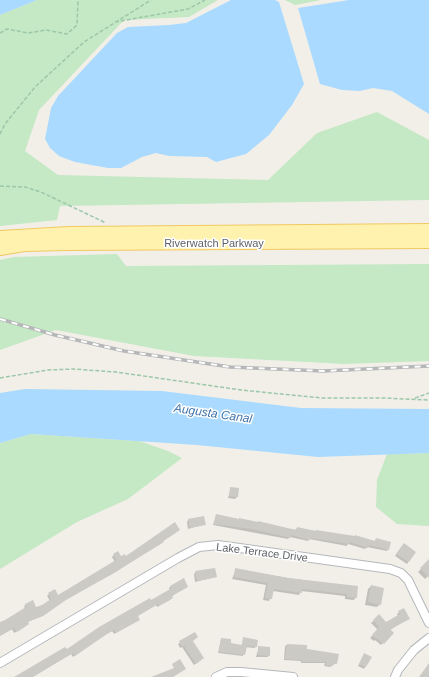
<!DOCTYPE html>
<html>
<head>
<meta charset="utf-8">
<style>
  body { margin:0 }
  canvas { display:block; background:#f1efe8 }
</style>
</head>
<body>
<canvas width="429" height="677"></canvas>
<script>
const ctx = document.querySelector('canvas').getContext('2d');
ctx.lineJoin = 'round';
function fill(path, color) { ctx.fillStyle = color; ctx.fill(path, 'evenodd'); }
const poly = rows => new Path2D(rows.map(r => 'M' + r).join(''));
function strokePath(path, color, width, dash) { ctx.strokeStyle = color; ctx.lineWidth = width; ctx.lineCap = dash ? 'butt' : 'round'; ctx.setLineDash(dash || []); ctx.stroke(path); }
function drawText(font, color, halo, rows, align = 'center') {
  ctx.font = font + ' Arial,sans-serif'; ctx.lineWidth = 3; ctx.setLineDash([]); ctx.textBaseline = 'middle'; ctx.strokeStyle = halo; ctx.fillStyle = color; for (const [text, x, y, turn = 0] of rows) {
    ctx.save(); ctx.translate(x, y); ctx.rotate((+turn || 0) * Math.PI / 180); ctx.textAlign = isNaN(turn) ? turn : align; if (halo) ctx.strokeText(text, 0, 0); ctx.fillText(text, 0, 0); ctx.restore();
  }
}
fill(poly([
  [37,0,218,0,189,17,124,20,39,110,25,151,58,175,268,180,317,133,377,112,429,140,429,200,60,206,57,220,0,226,0,15],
  [285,0,321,0,295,5],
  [117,254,126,266,429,264,429,361,344,364,194,356,56,330,0,350,0,260,14,257],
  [31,434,139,441,168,451,182,458,128,499,77,522,0,569,0,443],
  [429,453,429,526,397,524,376,507,377,480,387,454]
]), '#c5e8c5');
fill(poly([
  [0,0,37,0,0,15],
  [231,0,275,0,279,2,304,84,292,105,269,135,246,154,216,162,207,157,169,156,156,153,142,157,121,168,108,168,75,162,59,156,50,148,45,139,51,108,58,96,117,33,128,27,169,25,186,23],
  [349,0,429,0,429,114,392,91,373,88,360,91,342,90,320,84,298,8],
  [25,389,162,391,301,408,429,409,429,453,318,457,197,445,31,434,0,443,0,393]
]), '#aadaff');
fill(poly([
  [231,488,237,497,235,499,228,498],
  [216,515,295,530,297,528,374,542,376,539,388,550,387,551,367,547,365,549,348,544,347,546,309,539,308,541,290,537,288,539,213,525],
  [188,520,205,524,188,529,187,522],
  [177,532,114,573,63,601,43,616,27,622,26,626,14,633,12,629,0,636,0,624,25,609,24,606,26,605,36,609,50,601,47,596,54,590,58,596,115,562,112,557,114,555,121,558,126,557],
  [402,546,415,552,407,564,395,556],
  [429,561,429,575,425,579,418,572],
  [236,569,288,578,357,587,356,597,354,600,345,599,345,596,301,591,299,595,273,591,269,601,263,600,266,585,232,579],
  [196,572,216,577,195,582,194,574],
  [183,579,170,600,157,607,156,605,137,616,137,621,114,634,112,631,104,635,73,657,71,654,32,677,17,677,66,651,170,590,169,588,171,586],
  [371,586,380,604,377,607,365,605,368,589],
  [399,612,408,619,390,630,393,633,381,645,375,640,374,641,370,638,378,630,371,623,379,616,385,623,398,616,397,614],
  [195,633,192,641,201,660,194,665,182,647,180,648,178,644],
  [221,639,230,644,241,646,244,639,256,647,254,648,245,647,243,656,218,653],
  [287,645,306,646,306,650,336,663,330,667,324,666,325,663,301,663,301,661,284,660,285,646],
  [259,647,269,656,267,657,256,657],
  [364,655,370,658,364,669,358,666]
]), '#0003');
fill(poly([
  [230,487,239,488,238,497,229,496],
  [216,514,239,519,239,518,258,522,258,521,296,530,297,527,316,531,316,530,355,536,355,535,375,541,376,538,391,542,389,550,369,545,368,548,350,542,349,544,311,538,310,540,291,535,291,538,252,529,214,524],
  [204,516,206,525,190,528,188,519],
  [175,522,180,530,163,541,164,542,117,571,66,600,46,614,28,622,29,624,17,632,14,628,0,636,0,622,5,620,26,607,25,604,33,600,36,607,42,605,51,599,48,593,55,589,58,595,116,560,113,554,118,551,121,556,125,554,126,556],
  [404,543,416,552,409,562,396,554],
  [429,559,429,578,420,568],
  [215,568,217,577,197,581,195,571],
  [235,568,288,578,358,586,357,598,347,597,347,594,302,589,302,593,274,589,272,599,265,598,268,583,234,577],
  [184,578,188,587,172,596,173,598,159,606,158,604,138,616,140,620,116,633,114,630,107,634,75,656,73,653,33,677,14,677,65,647,67,649,99,627,150,598,151,600,172,588,170,586],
  [371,585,384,588,381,605,368,602],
  [404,608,410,619,390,629,394,633,384,644,372,635,379,627,373,620,379,614,386,622,400,614,398,611],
  [195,632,198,637,193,641,204,658,196,664,184,646,182,647,179,641],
  [243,637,258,640,257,647,247,646,245,655,219,652,221,638,231,639,231,643,242,645],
  [287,644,307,645,307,649,339,654,337,664,333,663,333,666,326,665,326,662,302,662,302,660,285,659],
  [258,646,270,647,270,656,258,655],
  [364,653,372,657,366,667,359,664],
  [180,659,186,669,173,677,151,677,174,668,172,664],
  [429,663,429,677,419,677]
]), '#cccac5');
const minor = poly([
  [0,663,178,558,199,547,218,545,390,569,401,573,408,580,429,623],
  [216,677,227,672,241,672,293,677],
  [395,677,398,670,414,650,429,638]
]);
const primary = poly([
  [0,237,69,233,429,230],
  [0,249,24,245,67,244,429,242]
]);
strokePath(minor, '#b5b8bc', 10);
strokePath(primary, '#f2c960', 14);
strokePath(poly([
  [115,22,188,9,205,0],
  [0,33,7,29,28,33,46,30,67,34,77,25,78,0],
  [0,134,5,124,35,87,84,42,151,0],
  [0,186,25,187,41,192,106,223],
  [0,378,48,370,73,369,116,372,241,390,322,398,383,398,429,400],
  [415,398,429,393]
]), '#9cc7a9', 1.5, [4, 2]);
strokePath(minor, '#fff', 8);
strokePath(primary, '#fff2af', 12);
const rail = poly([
  [0,319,55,335,124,351,230,367,323,371,429,366]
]);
strokePath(rail, '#b6b7b8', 3.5);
strokePath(rail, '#fff', 2, [6]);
drawText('11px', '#5f6368', '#fff', [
  ["Riverwatch Parkway",214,244],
  ["Lake Terrace Drive",262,553,7]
]);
drawText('italic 12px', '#4174aa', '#fff', [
  ["Augusta Canal",213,414,8]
]);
</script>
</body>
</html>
